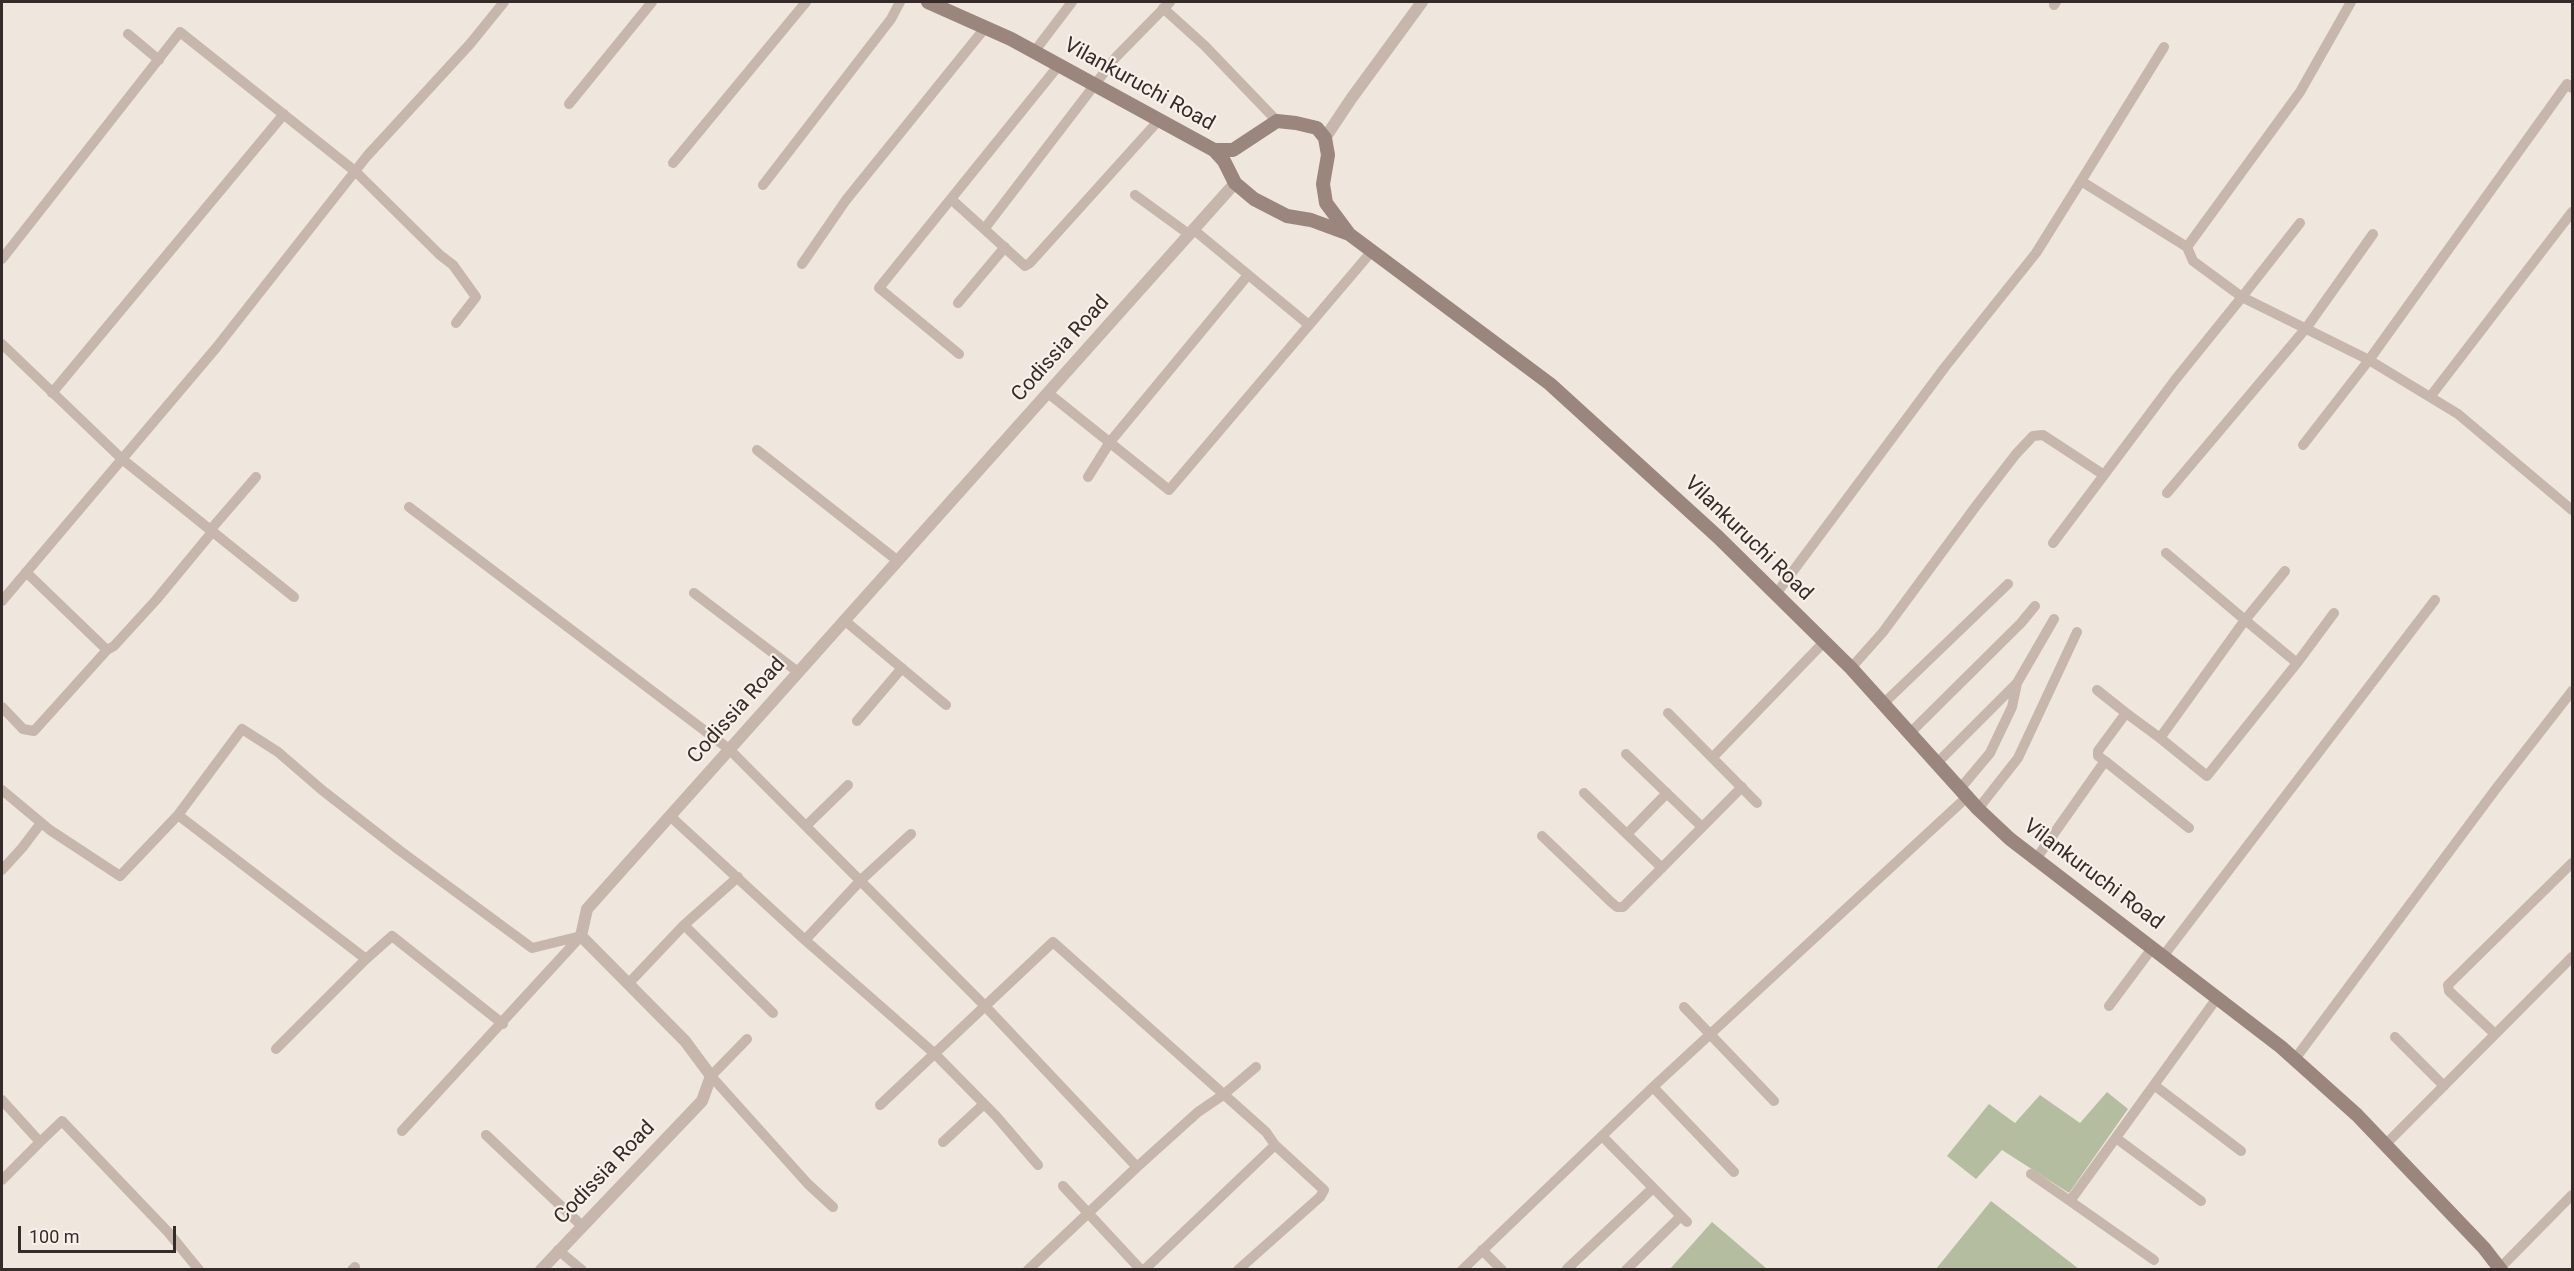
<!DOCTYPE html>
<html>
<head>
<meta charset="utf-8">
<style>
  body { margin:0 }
  #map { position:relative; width:2574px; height:1271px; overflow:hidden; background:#efe6de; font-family:Roboto,sans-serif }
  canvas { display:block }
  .frame { position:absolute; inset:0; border:3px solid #352c29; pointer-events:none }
  .scale { position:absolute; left:18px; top:1226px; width:158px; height:27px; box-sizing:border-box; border:3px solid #352c29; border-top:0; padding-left:8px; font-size:18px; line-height:21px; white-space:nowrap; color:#352c29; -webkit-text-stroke:4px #f8f0e9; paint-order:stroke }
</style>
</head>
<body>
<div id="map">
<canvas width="2574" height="1271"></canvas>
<div class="frame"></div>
<div class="scale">100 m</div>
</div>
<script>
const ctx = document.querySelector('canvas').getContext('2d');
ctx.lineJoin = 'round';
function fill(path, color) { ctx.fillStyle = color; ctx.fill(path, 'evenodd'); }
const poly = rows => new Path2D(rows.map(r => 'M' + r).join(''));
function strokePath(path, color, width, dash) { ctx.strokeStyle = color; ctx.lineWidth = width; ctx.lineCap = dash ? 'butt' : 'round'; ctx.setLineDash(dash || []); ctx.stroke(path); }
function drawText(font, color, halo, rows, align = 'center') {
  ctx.font = font + ' Roboto,sans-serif'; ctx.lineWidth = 4.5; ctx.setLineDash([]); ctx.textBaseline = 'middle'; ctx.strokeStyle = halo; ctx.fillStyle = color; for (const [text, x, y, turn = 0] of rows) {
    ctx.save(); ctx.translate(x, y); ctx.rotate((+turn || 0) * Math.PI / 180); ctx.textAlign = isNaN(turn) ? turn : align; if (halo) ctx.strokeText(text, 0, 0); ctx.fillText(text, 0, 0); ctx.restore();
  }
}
fill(poly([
  [2107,1092,2128,1109,2069,1193,2002,1150,1976,1179,1947,1156,1989,1104,2015,1123,2040,1095,2080,1123],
  [1991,1201,2079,1269,1936,1269],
  [1712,1222,1767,1269,1670,1269]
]), '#b4bd9f');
strokePath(poly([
  [2054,5,2056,2],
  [1163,8,1205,46,1277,121],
  [128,34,159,60],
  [1034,52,1072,2],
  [569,104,652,2],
  [673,163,806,2],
  [2081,181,2164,47],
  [763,185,891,19,900,2],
  [1135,195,1190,235],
  [951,199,1025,266,1030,263,1159,120],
  [2300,223,2242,297,2369,360,2458,414,2572,510],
  [985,228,1116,57,1170,2],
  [1194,230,1309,325],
  [2,259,180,32,356,172,440,255,453,265,476,297,456,323],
  [802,264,846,200,985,28],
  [958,303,1005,247],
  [2,344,122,459,294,597],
  [959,354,879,288,1059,65],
  [52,393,284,114],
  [1048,393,1169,490,1372,251],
  [2430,397,2572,212],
  [2303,445,2369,360,2567,84,2572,88],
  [757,450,898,561],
  [1088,477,1110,442,1248,275],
  [2167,493,2307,327,2373,234],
  [409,507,729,749,985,1006,1137,1167,1028,1270],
  [2053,543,2104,475],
  [2166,553,2245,620,2285,571],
  [26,572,107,650],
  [694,593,798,672],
  [1776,594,1945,367,2036,253,2081,181,2187,247,2300,92,2351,2],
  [2,601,216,348,367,156,470,44,504,2],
  [844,620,946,705],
  [2297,663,2334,613],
  [1851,668,1883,632,1976,506,2016,454,2033,436,2043,435,2104,475,2175,380,2242,297,2193,261,2187,247],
  [2097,690,2126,713],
  [1883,704,2008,584],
  [2,707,23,729,34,731,107,650,114,646,156,600,213,531,212,528,256,477],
  [1668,713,1757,803],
  [857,721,902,668],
  [1909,734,2021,623,2035,606],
  [1626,754,1702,827],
  [1713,757,1824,642],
  [2105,761,2189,828],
  [1936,764,2017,683,2054,619],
  [2,790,50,830,120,876,178,815,242,729,278,752,322,790,399,850,532,948,581,936],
  [1959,790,1990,753,2012,707,2017,683],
  [1584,793,1662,868],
  [1978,809,2018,758,2077,632],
  [178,815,366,959,392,936,503,1024],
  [670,816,805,940,935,1054,996,1116,1038,1165],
  [806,826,848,785],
  [1627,834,1667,793],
  [1542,836,1611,902,1617,907,1623,907,1742,787],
  [2036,859,2105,761,2098,756,2098,751,2126,713,2160,738,2245,620,2297,663,2207,776,2160,738],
  [2,870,22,848,41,823],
  [684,925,773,1013],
  [805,940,861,880,911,834],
  [2164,955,2435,600],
  [629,983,684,925,738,877],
  [2109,1006,2153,947],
  [1684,1007,1774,1101],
  [2495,1034,2449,991,2448,985,2572,863],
  [2395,1037,2444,1086],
  [747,1039,711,1076,808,1184,833,1207],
  [276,1049,366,959],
  [2295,1059,2495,790,2572,691],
  [2154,1085,2241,1151],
  [1653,1087,1734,1172],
  [2,1100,40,1142,62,1121,168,1232,199,1270],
  [880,1105,1053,942,1266,1132,1275,1145,1324,1190,1320,1197,1238,1270],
  [402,1131,581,936],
  [486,1135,581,1225],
  [1602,1136,1687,1222],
  [2116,1138,2201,1201],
  [943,1142,984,1104],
  [2386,1144,2572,957],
  [1137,1167,1198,1112,1223,1095,1256,1067],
  [2031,1174,2070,1201],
  [2,1180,40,1142],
  [1063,1186,1141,1270],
  [558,1250,582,1270],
  [1482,1250,1502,1270],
  [2154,1260,2070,1201,2217,998],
  [2500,1268,2572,1195],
  [1567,1269,1653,1188],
  [352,1270,355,1267],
  [1144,1270,1275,1145],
  [1462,1270,1653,1087,1967,797],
  [1626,1270,1681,1216]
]), '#c6b6ab', 10);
strokePath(poly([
  [1325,138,1351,99,1422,2],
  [541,1270,702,1101,711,1076,685,1041,581,936,587,909,1235,183]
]), '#c6b6ab', 12);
strokePath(poly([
  [928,2,1011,39,1214,150,1233,150,1277,121,1296,123,1317,128,1325,138,1328,155,1323,184,1326,203,1349,234,1550,384,1718,537,1851,668,1978,809,2010,839,2281,1047,2357,1115,2484,1248,2501,1270],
  [1214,150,1224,161,1235,183,1254,199,1287,216,1311,220,1349,234]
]), '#9a867c', 14);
drawText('21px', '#352c29', '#f8f0e9', [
  ["Vilankuruchi Road",1139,85,29],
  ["Codissia Road",1061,349,-48],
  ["Vilankuruchi Road",1748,539,44],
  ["Codissia Road",737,711,-48],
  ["Vilankuruchi Road",2093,875,37],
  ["Codissia Road",605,1173,-46]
]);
</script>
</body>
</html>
